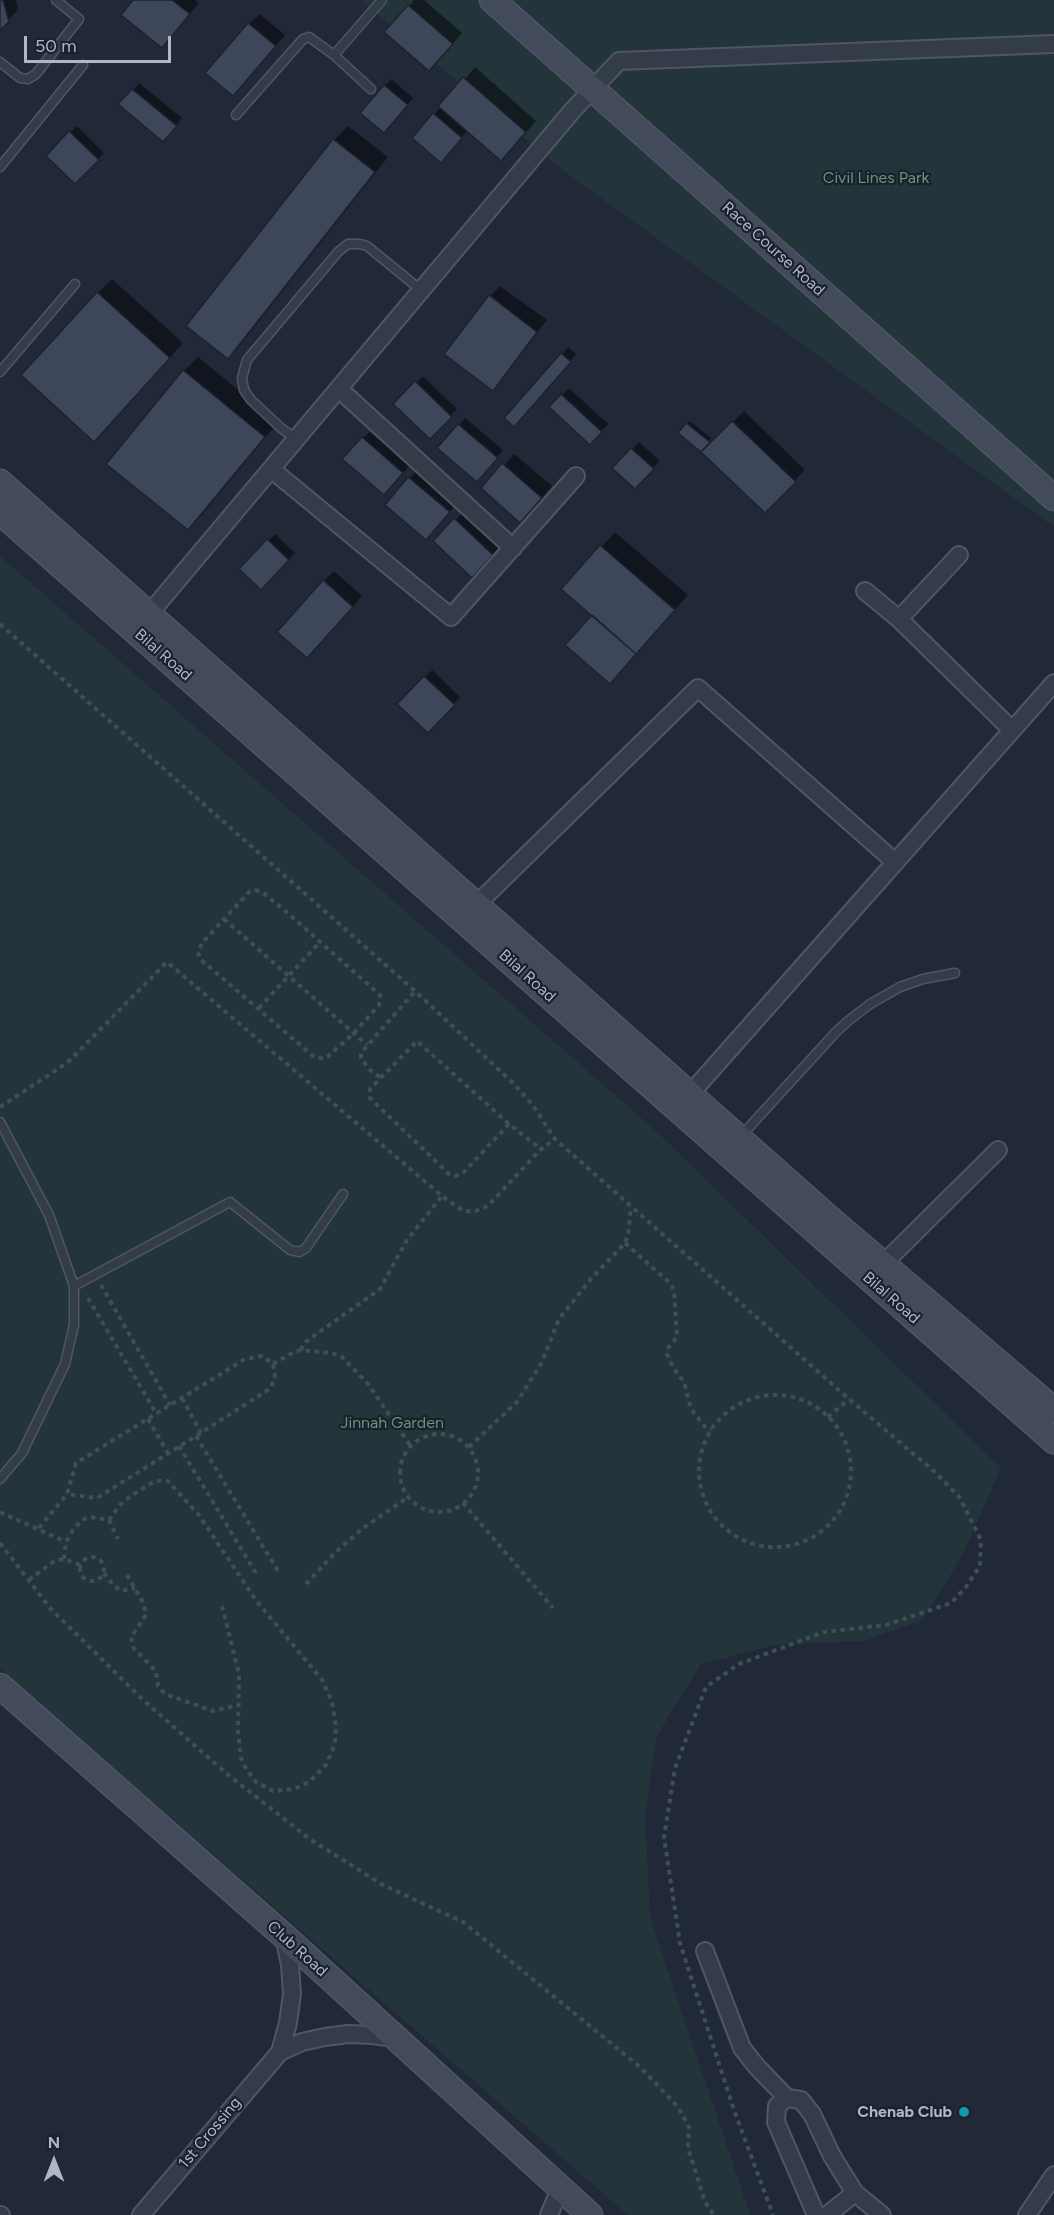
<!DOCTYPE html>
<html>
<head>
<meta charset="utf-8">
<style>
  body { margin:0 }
  #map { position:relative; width:1054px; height:2215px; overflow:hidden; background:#212939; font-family:Figtree,sans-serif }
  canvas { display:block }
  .north { position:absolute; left:24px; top:2131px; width:60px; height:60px; -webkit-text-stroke:4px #1a202e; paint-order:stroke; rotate:0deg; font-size:16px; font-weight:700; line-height:24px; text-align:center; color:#afb6c5 }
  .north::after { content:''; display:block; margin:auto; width:21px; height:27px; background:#afb6c5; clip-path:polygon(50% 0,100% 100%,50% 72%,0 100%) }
  .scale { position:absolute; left:24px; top:36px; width:147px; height:27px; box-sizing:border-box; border:3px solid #afb6c5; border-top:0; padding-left:8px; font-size:18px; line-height:21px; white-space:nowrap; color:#afb6c5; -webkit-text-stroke:4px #1a202e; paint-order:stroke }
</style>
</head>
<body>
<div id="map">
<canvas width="1054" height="2215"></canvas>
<div class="north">N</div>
<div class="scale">50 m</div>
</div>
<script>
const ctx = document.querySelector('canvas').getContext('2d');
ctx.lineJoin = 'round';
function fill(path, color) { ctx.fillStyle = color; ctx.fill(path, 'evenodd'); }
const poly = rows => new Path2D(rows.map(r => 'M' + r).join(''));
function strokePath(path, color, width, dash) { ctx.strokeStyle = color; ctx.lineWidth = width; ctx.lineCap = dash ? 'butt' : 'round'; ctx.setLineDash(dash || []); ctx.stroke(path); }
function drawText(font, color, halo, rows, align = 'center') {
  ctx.font = font + ' Figtree,sans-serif'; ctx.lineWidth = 4.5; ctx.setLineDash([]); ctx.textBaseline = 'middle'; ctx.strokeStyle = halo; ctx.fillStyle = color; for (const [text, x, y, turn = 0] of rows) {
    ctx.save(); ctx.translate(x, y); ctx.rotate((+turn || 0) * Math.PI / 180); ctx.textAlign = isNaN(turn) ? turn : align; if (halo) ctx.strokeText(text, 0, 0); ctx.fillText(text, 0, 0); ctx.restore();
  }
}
fill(poly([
  [361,0,1054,0,1054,527,560,168],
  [0,556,656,1131,1001,1468,961,1558,922,1620,864,1641,775,1645,701,1664,656,1737,645,1815,650,1917,750,2215,628,2215,0,1669]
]), '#23353a');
fill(poly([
  [0,0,16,0,18,10,0,28],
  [135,0,195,0,199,3,162,46],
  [414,0,424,0,462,33,440,59,409,6],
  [260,14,285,35,243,84,249,24],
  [475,67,536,121,511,149,468,130,447,154,414,138],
  [391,79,413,98,391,124,385,86],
  [139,83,182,118,170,133,121,104],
  [77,126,104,153,75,182,48,156],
  [348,126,388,157,242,343,228,357,188,325,334,140],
  [112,279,183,343,108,426,98,293],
  [500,286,547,320,503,378,492,389,490,296],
  [568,347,576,354,521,418,562,354],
  [198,357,278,422,202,515,188,528,184,371],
  [423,376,457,409,430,437,395,404],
  [569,388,608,424,590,443,551,407],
  [744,411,805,470,765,511,703,452],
  [465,418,503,450,484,473,459,425],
  [690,421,711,438,702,450,680,432],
  [370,432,409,466,390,487,363,438],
  [639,442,660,461,635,487,614,468],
  [514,454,552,486,531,510,483,488],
  [420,468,459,501,437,527,410,478],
  [462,513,499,547,472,576,435,541],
  [615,532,688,595,620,672,594,615,564,589],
  [275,534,295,553,261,588,241,569],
  [334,571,362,596,318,646,324,581],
  [432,670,460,697,428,731,399,704]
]), '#0007');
const building = poly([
  [0,0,3,0,9,22,0,30,0,0],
  [133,0,172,0,190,14,162,48,121,15,133,0],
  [408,5,453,44,429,71,384,32,408,5],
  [248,23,276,46,233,96,205,73,248,23],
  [463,77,526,132,501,161,438,106,463,77],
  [384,85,408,105,384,133,360,113,384,85],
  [132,89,177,126,163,142,118,104,132,89],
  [433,113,462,138,441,163,412,138,433,113],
  [69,131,99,160,75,184,46,156,69,131],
  [333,139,375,172,228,359,186,326,333,139],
  [97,292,170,358,94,442,21,375,97,292],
  [489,295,537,332,493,391,444,354,489,295],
  [561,353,571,362,514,427,504,418,561,353],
  [183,370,265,437,188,530,106,464,183,370],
  [415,381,452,417,430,439,393,404,415,381],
  [561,394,602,432,590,445,549,407,561,394],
  [732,421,796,482,765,513,701,452,732,421],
  [686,423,710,442,701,452,678,433,686,423],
  [458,424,498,458,477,482,437,448,458,424],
  [362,437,403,473,384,495,342,459,362,437],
  [631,448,654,469,635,489,612,468,631,448],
  [502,463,542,498,520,523,481,488,502,463],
  [408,477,450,512,426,540,385,505,408,477],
  [454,518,493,555,472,578,433,541,454,518],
  [267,539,289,560,261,590,239,569,267,539],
  [600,545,675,610,636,654,561,589,600,545],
  [323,580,353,607,307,658,277,632,323,580],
  [592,615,636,654,610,684,565,645,592,615],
  [424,676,455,705,428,733,397,704,424,676]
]);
fill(building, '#3d4759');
strokePath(building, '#1c2230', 1.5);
const lane = poly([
  [334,55,382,0],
  [0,62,20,78,28,79,36,74,79,19,56,0],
  [236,115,303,39,309,37,334,55,371,89],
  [0,167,83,65],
  [0,372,75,284],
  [296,439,281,428,251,400,244,390,242,378,247,360,338,252,348,244,360,244,367,246,421,290],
  [0,1122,49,1215,74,1286,74,1325,65,1364,22,1453,0,1479],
  [741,1136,836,1032,848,1021,870,1004,900,987,923,979,955,973],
  [74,1286,230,1202,290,1250,299,1252,306,1248,343,1194]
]);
const street = poly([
  [339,389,513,548],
  [271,469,451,617,576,476],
  [865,591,899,619,1012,730],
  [149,614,572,111,619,61,1054,44],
  [899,619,959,555],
  [476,905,698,688,895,862],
  [690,1094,1054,683],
  [883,1264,998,1150],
  [705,1951,742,2048,757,2067,787,2098,801,2100,812,2114,832,2156,855,2193,882,2215],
  [280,2052,302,2042,325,2037,348,2034,372,2035,396,2038],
  [787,2098,777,2106,776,2122,816,2215],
  [0,2215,1,2215],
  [141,2215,280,2052,288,2023,292,1994,290,1965,284,1936],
  [549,2215,560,2189],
  [827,2215,855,2193],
  [1027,2215,1054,2175]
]);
const secondary = poly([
  [492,0,1054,498],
  [0,482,828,1217,1054,1410],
  [0,512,1054,1441],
  [0,1686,284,1936,590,2215]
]);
strokePath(lane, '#4f5664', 11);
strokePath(street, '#4f5664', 20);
strokePath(secondary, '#4f5664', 27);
strokePath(poly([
  [0,624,415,991,513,1083,532,1104,555,1139,849,1399,936,1473,960,1498,981,1540,980,1566,966,1587,951,1603,886,1625,824,1632,739,1664,706,1687,675,1768,664,1837,680,1943,734,2110,773,2215],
  [255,890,262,892,283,909,380,995,379,1005,354,1033,326,1058,317,1058,313,1056,200,959,198,952,202,943,250,891,255,890],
  [224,919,367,1045],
  [259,1008,319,943],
  [380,1077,370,1070,361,1058,361,1053,415,991],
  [0,1107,67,1063,167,962,442,1196,462,1210,473,1212,488,1206,541,1149,555,1139],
  [509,1124,462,1174,455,1176,449,1174,373,1101,370,1098,370,1089,417,1041,509,1124,541,1149],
  [625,1243,670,1283,674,1290,677,1337,668,1348,667,1354,674,1369,684,1382,691,1409,706,1428,711,1430],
  [101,1285,170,1405],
  [88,1298,156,1413],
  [301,1350,304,1343,380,1289,407,1240,442,1196],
  [273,1364,294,1352,301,1350,331,1353,341,1356,368,1384,410,1445],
  '699 1471a76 76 0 1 1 152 0a76 76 0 1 1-152 0Z',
  [182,1398,201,1433],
  [828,1417,849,1399],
  [148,1419,168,1453],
  '400 1473a39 39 0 1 1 78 0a39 39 0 1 1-78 0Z',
  [196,1436,278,1571],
  [179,1446,257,1575],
  [469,1447,517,1402,542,1362,559,1319,590,1280,625,1243,628,1236,631,1207],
  [463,1503,553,1608],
  [0,1512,66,1542],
  [109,1520,120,1505,131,1496,153,1482,162,1480,168,1481,199,1515,255,1599,322,1680,332,1702,336,1726,335,1744,326,1765,309,1782,294,1789,273,1791,256,1782,246,1769,241,1758,238,1733,239,1674,222,1606],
  [39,1528,67,1494,76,1463,245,1359,262,1356,273,1364,275,1375,271,1388,196,1436,97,1498,67,1494],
  [0,1543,50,1608,141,1698,226,1773,311,1840,383,1885,463,1922,640,2067,678,2107,689,2127,688,2148,705,2202,714,2215],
  '80 1569a12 12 0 1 1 24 0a12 12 0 1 1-24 0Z',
  [64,1559,66,1542,73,1530,82,1520,90,1517,109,1520,118,1539],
  [104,1573,113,1585,121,1591,135,1588],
  [127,1575,144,1604,146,1615,131,1637,133,1647,156,1671,158,1686,165,1694,213,1711,239,1705],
  [29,1580,54,1561,64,1559,80,1565],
  [306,1584,336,1552,362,1529,408,1497]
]), '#3d5154', 4, [4.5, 4.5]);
strokePath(lane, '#343b49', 8);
strokePath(street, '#343b49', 16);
strokePath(secondary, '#424a5c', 24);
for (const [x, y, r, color] of [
  [964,2112,6,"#0f9aa8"]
]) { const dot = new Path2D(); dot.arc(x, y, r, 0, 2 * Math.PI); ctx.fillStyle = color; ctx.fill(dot); strokePath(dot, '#1a202e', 2); }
drawText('16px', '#669675', '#1a202e', [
  ["Civil Lines Park",876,178],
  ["Jinnah Garden",392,1423]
]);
drawText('16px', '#afb6c5', '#1a202e', [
  ["Race Course Road",773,249,42],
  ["Bilal Road",163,655,41],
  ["Bilal Road",527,976,42],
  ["Bilal Road",891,1298,41],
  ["Club Road",297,1949,42],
  ["1st Crossing",210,2133,-50]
]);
drawText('bold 16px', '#afb6c5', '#1a202e', [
  ["Chenab Club",952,2112]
], 'right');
</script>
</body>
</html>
